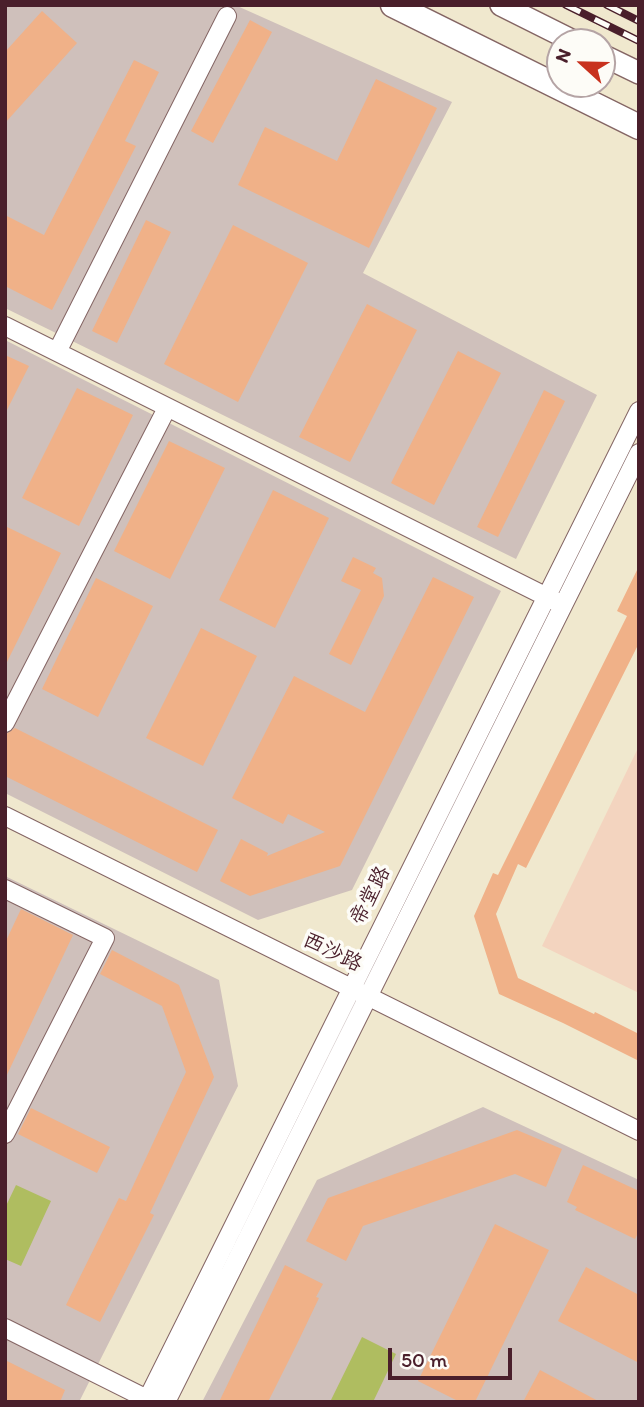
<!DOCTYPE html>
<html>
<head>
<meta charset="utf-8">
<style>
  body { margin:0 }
  #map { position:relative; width:644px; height:1407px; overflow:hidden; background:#f0e8ce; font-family:Itim,sans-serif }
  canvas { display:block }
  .frame { position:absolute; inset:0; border:7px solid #4a1f2b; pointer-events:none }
  .north { position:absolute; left:546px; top:28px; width:70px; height:70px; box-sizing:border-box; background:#fdfcf7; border:2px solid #b5a4a5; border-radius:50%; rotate:292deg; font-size:19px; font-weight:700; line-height:28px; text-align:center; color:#4a1f2b }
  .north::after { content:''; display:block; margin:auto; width:24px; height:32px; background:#c8321e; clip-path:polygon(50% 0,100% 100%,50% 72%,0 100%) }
  .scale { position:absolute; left:388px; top:1348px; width:124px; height:32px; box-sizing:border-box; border:4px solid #4a1f2b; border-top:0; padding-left:9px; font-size:21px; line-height:24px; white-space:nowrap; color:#4a1f2b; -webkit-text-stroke:5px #fdfcf7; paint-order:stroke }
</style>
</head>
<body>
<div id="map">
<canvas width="644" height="1407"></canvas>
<div class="frame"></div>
<div class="north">N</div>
<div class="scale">50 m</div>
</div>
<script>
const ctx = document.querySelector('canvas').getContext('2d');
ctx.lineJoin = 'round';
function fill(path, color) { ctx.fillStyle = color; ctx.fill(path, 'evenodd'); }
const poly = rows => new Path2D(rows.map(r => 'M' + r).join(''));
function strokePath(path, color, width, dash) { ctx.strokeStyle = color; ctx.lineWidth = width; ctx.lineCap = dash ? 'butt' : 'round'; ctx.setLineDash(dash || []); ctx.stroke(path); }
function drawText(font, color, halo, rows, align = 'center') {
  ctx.font = font + ' Itim,"LXGW WenKai TC",sans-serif'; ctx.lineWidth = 7; ctx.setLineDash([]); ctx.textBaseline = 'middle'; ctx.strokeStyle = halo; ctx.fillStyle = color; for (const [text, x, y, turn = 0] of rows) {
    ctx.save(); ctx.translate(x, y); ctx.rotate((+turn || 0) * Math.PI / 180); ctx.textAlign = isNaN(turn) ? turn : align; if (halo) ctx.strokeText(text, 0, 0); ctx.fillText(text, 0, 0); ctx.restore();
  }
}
fill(poly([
  [639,746,639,993,542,946]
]), '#f3d4bf');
fill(poly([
  [7,5,235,5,452,102,363,273,597,395,516,559,5,308],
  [5,340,501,591,352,890,258,920,5,793],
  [5,876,219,980,238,1086,79,1402,5,1402],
  [483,1107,639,1180,639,1402,202,1402,317,1180]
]), '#cfc0bb');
fill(poly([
  [16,1185,51,1201,21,1266,5,1259,5,1208],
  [362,1337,396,1354,373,1402,330,1402]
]), '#afbd60');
fill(poly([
  [42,11,77,43,5,123,5,52],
  [250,20,272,32,213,143,191,131],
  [134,60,159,72,125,141,136,146,52,310,5,286,5,215,44,235],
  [376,79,437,108,369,248,238,185,265,127,337,161],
  [146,220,171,232,117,343,92,331],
  [233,225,308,263,238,402,164,364],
  [367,304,417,330,350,462,299,437],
  [458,351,501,373,434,505,391,483],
  [5,355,29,366,5,414],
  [77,388,133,415,79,526,22,498],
  [544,390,565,401,498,537,477,527],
  [169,441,225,468,170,579,114,551],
  [273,490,329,518,275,628,219,600],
  [5,526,61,553,5,666],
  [353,557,376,568,373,573,382,578,384,596,351,665,329,654,361,590,341,581],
  [639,566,639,643,526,868,518,864,496,914,518,978,594,1014,595,1012,639,1034,639,1061,563,1023,499,994,474,916,493,873,498,875,627,616,617,611],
  [433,577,474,597,340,866,250,896,220,881,241,839,268,853,267,856,325,832,288,814,283,824,232,798,294,676,365,712],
  [96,578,153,606,98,717,42,689],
  [201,628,257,656,203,766,146,738],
  [15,728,218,830,197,872,5,776,5,735],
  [21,909,73,935,5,1079,5,943],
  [112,950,179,985,214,1077,150,1213,154,1215,100,1322,66,1305,119,1198,126,1201,186,1072,162,1006,100,974],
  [31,1108,110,1147,97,1173,18,1134],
  [517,1130,562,1149,546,1187,515,1174,363,1226,346,1261,306,1241,328,1198],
  [583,1165,639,1191,639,1231,635,1239,575,1210,577,1207,567,1202],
  [495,1224,549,1250,475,1402,460,1402,418,1381],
  [285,1265,323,1284,316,1297,319,1298,297,1344,268,1402,219,1402],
  [586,1267,639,1295,639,1363,558,1321],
  [5,1360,65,1390,60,1402,5,1402],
  [540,1370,600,1402,523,1402]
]), '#f0b188');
const minor = poly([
  [5,326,557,602],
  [57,352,227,16],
  [5,723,167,408],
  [5,816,639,1131],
  [5,889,105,938,5,1134],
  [5,1328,153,1402],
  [146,1402,639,411],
  [166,1402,639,453]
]);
const major = poly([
  [501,5,575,42],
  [602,55,639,73]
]);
const highway = poly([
  [393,5,639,127]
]);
strokePath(minor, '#846564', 20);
strokePath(major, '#846564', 24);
strokePath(highway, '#846564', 27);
strokePath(minor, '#fff', 18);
strokePath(major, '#fff', 21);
strokePath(highway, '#fff', 24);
const rail = poly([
  [566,5,639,41],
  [607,5,639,21]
]);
strokePath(rail, '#4a1f2b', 8);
strokePath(rail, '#fdfcf7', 5, [16]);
drawText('21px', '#4a1f2b', '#fdfcf7', [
  ["帝堂路",371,896,-63],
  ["西沙路",332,953,26]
]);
</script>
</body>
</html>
